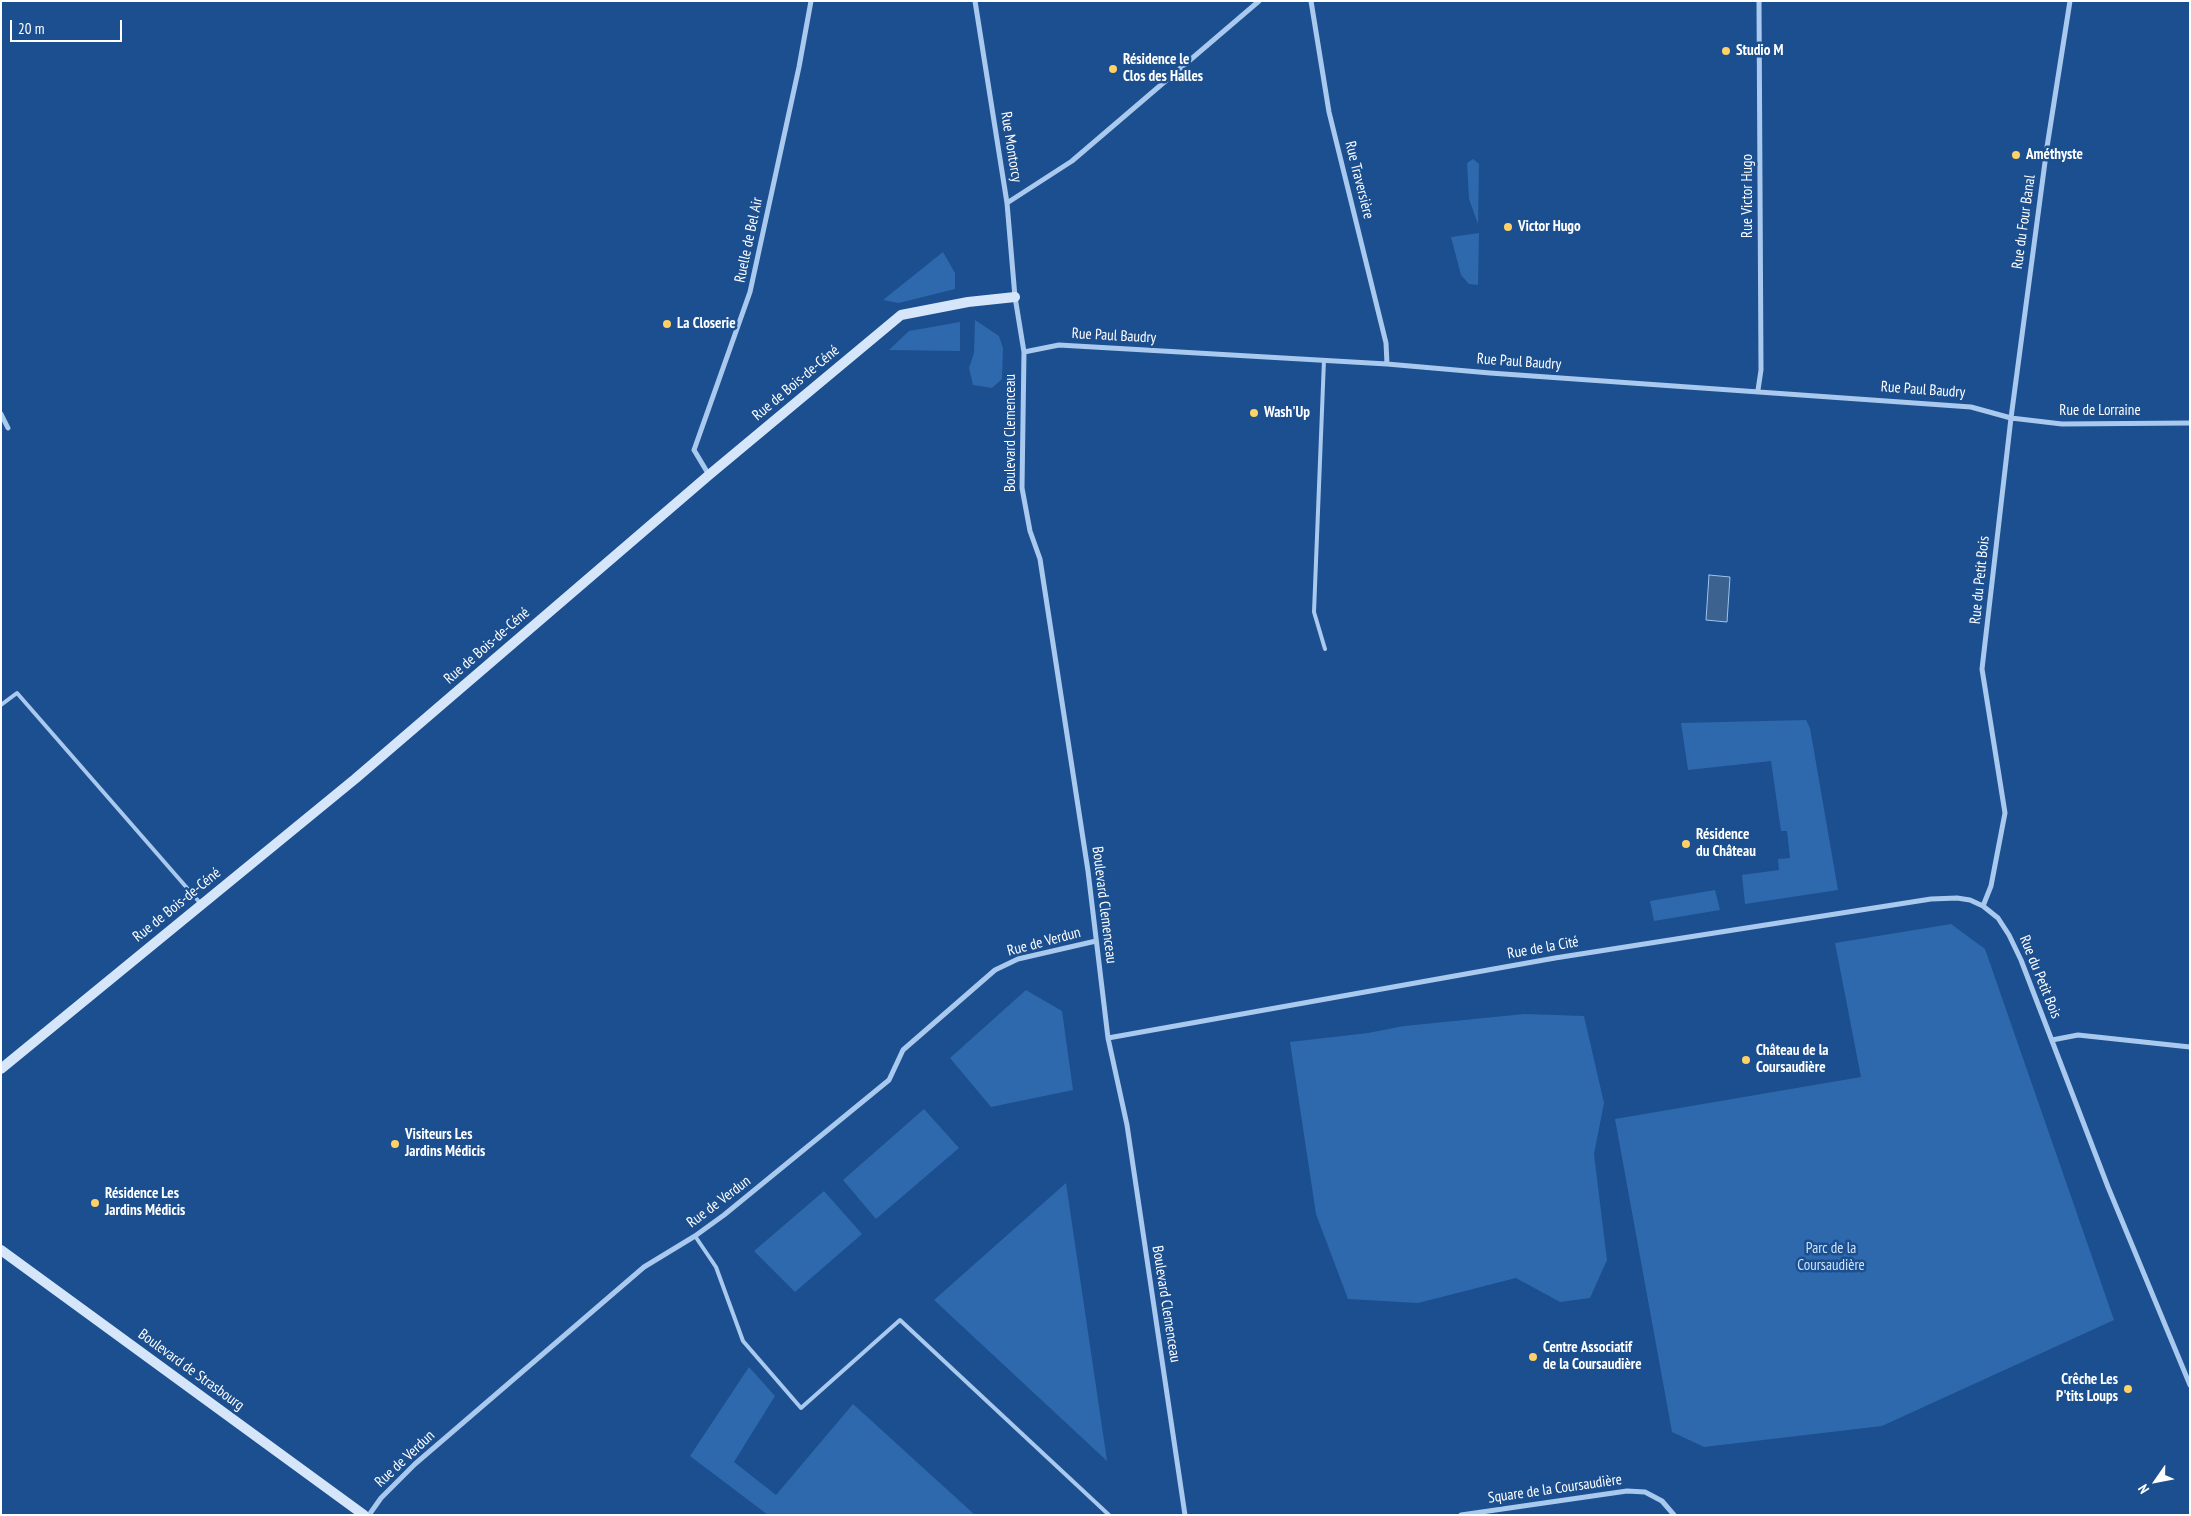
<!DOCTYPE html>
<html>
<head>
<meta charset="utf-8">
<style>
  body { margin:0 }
  #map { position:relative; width:2191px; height:1516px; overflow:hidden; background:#1b4f8f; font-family:"PT Sans Narrow",sans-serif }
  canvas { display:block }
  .frame { position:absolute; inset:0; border:2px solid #fff; pointer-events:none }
  .north { position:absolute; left:2131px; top:1456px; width:50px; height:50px; -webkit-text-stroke:4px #1b4f8f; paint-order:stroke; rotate:237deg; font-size:14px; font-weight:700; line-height:20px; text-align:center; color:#fff }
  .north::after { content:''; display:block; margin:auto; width:18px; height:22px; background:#fff; clip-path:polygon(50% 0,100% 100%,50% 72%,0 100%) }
  .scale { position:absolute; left:10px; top:20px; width:112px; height:22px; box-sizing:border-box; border:2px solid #fff; border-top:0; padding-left:6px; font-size:15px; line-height:18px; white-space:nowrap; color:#fff; -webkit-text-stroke:4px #1b4f8f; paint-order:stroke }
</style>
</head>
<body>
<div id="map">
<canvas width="2191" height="1516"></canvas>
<div class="frame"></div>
<div class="north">N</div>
<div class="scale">20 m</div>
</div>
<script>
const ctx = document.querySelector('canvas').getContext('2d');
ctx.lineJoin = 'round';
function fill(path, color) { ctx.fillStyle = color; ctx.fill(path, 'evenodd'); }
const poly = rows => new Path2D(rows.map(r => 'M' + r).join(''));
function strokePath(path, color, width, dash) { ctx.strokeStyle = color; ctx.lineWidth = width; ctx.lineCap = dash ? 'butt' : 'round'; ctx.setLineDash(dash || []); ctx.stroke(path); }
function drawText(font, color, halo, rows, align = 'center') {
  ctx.font = font + ' "PT Sans Narrow",sans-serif'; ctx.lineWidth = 5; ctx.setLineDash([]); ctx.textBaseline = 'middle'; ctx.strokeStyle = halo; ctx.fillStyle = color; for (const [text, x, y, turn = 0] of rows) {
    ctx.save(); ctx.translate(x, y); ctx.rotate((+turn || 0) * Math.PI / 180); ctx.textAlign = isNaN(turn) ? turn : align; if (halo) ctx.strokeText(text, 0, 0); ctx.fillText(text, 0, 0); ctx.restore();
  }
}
fill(poly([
  [1473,159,1479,164,1478,224,1469,199,1467,163],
  [1479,233,1478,285,1469,284,1461,275,1451,237],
  [943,252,955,273,955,289,899,303,883,300],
  [975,320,999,336,1003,348,1002,379,992,388,973,385,969,368,974,353],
  [960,322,960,351,889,350,909,331],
  [1806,720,1810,728,1838,890,1745,904,1742,875,1779,870,1778,859,1790,858,1787,831,1781,831,1771,761,1688,770,1681,723],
  [1715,890,1720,910,1654,921,1650,901],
  [1951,924,1985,949,2114,1320,1882,1426,1704,1447,1672,1432,1615,1119,1861,1077,1835,943],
  [1026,990,1062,1011,1073,1090,991,1107,950,1058],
  [1524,1014,1584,1016,1604,1103,1594,1154,1607,1260,1590,1298,1560,1302,1516,1278,1418,1303,1348,1299,1316,1214,1290,1042,1368,1033,1404,1026],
  [924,1109,959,1148,876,1219,843,1180],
  [1066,1183,1107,1461,934,1300],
  [824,1191,862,1234,795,1292,754,1251],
  [749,1367,775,1396,734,1462,776,1495,853,1404,975,1515,768,1515,690,1456]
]), '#2e69ad');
const water = poly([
  [1709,575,1730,577,1727,622,1706,620,1709,575]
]);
fill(water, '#3c6290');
strokePath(water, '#9cc4f0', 1);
strokePath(poly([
  [1324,360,1314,612,1325,649],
  [1,705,17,693,201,904],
  [695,1236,716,1267,743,1341,801,1408,900,1320,1109,1515]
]), '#a9c9ee', 4);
strokePath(poly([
  [975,1,1007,203,1015,297,1024,352,1022,488,1030,531,1040,559,1088,871,1108,1038,1127,1125,1185,1515],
  [1311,1,1329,112,1386,343,1387,364],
  [1007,203,1072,161,1259,1],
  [1024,352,1059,345,1387,364,1490,373,1971,407,2011,418,2062,424,2190,423],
  [1758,390,1761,370,1759,1],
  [1,414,8,428],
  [709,475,694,450,750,292,799,67,811,1],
  [1983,906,1991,886,2005,813,1982,669,2011,418,2047,147,2070,1],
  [1108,1038,1555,958,1931,899,1957,898,1970,900,1983,906,1998,918,2009,935,2021,960,2108,1187,2190,1385],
  [2052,1040,2078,1035,2190,1047],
  [369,1515,381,1498,415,1464,644,1267,695,1236,724,1215,889,1080,903,1050,995,970,1018,959,1096,941],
  [1461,1515,1627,1491,1645,1492,1662,1501,1674,1515]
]), '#a9c9ee', 5);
strokePath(poly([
  [1,1069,355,779,709,475,901,315,968,302,1015,297],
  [1,1250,364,1515]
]), '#d6e6fa', 10);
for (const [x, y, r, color] of [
  [1726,51,5,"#ffd166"],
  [1113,69,5,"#ffd166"],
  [2016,155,5,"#ffd166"],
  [1508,227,5,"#ffd166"],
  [667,324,5,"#ffd166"],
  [1254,413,5,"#ffd166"],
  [1686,844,5,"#ffd166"],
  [1746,1060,5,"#ffd166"],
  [395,1144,5,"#ffd166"],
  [95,1203,5,"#ffd166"],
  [1533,1357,5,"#ffd166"],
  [2128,1389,5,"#ffd166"]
]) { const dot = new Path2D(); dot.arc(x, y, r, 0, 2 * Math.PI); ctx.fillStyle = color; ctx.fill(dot); strokePath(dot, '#1b4f8f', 2); }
drawText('bold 15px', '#fff', '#1b4f8f', [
  ["Studio M",1736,51],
  ["Résidence le",1123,60],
  ["Clos des Halles",1123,77],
  ["Améthyste",2026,155],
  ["Victor Hugo",1518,227],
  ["La Closerie",677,324],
  ["Wash'Up",1264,413],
  ["Résidence",1696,835],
  ["du Château",1696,852],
  ["Château de la",1756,1051],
  ["Coursaudière",1756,1068],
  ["Visiteurs Les",405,1135],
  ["Jardins Médicis",405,1152],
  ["Résidence Les",105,1194],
  ["Jardins Médicis",105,1211],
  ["Centre Associatif",1543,1348],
  ["de la Coursaudière",1543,1365],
  ["Crêche Les",2118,1380,"right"],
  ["P'tits Loups",2118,1397,"right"]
], 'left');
drawText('15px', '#fff', '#1b4f8f', [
  ["Rue Montorcy",1011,147,81],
  ["Rue Traversière",1359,180,76],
  ["Rue Victor Hugo",1748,196,-90],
  ["Rue du Four Banal",2024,222,-82],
  ["Ruelle de Bel Air",749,240,-78],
  ["Rue Paul Baudry",1114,336,3],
  ["Rue Paul Baudry",1519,362,4],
  ["Rue de Bois-de-Céné",796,383,-40],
  ["Rue Paul Baudry",1923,390,4],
  ["Rue de Lorraine",2100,411],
  ["Boulevard Clemenceau",1011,433,-90],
  ["Rue du Petit Bois",1980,580,-84],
  ["Rue de Bois-de-Céné",487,646,-41],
  ["Rue de Bois-de-Céné",177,905,-39],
  ["Boulevard Clemenceau",1104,905,83],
  ["Rue de Verdun",1044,942,-15],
  ["Rue de la Cité",1543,948,-10],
  ["Rue du Petit Bois",2040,977,68],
  ["Rue de Verdun",719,1202,-37],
  ["Boulevard Clemenceau",1166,1304,81],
  ["Boulevard de Strasbourg",191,1370,36],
  ["Rue de Verdun",405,1459,-43],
  ["Square de la Coursaudière",1555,1489,-8]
]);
drawText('15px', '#cfe3fa', '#1b4f8f', [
  ["Parc de la",1831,1249],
  ["Coursaudière",1831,1266]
]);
</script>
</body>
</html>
